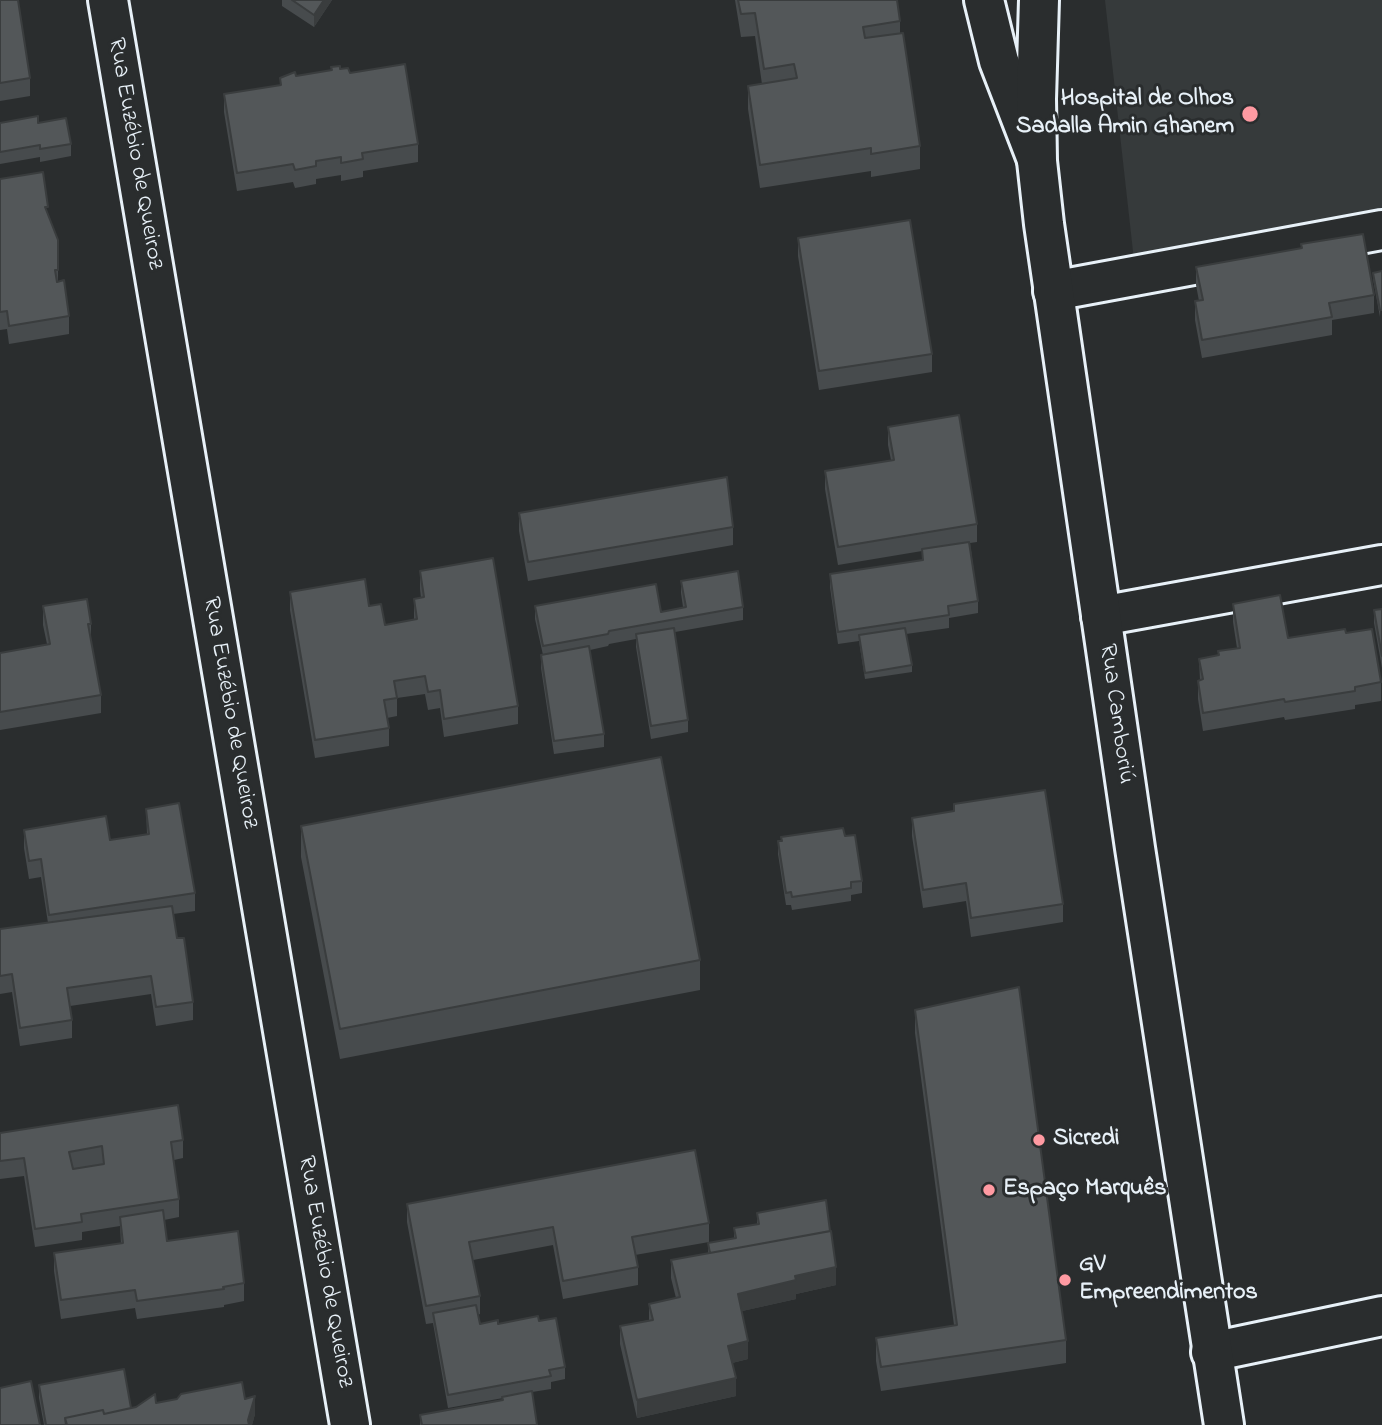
<!DOCTYPE html>
<html>
<head>
<meta charset="utf-8">
<style>
  body { margin:0 }
  canvas { display:block; background:#2a2d2e }
</style>
</head>
<body>
<canvas width="1382" height="1425"></canvas>
<script>
const ctx = document.querySelector('canvas').getContext('2d');
ctx.lineJoin = 'round';
function fill(path, color) { ctx.fillStyle = color; ctx.fill(path, 'evenodd'); }
const poly = rows => new Path2D(rows.map(r => 'M' + r).join(''));
function strokePath(path, color, width, dash) { ctx.strokeStyle = color; ctx.lineWidth = width; ctx.lineCap = dash ? 'butt' : 'round'; ctx.setLineDash(dash || []); ctx.stroke(path); }
function drawText(font, color, halo, rows, align = 'center') {
  ctx.font = font + ' "Indie Flower",sans-serif'; ctx.lineWidth = 6; ctx.setLineDash([]); ctx.textBaseline = 'middle'; ctx.strokeStyle = halo; ctx.fillStyle = color; for (const [text, x, y, turn = 0] of rows) {
    ctx.save(); ctx.translate(x, y); ctx.rotate((+turn || 0) * Math.PI / 180); ctx.textAlign = isNaN(turn) ? turn : align; if (halo) ctx.strokeText(text, 0, 0); ctx.fillText(text, 0, 0); ctx.restore();
  }
}
fill(poly([
  [1105,0,1382,0,1382,220,1135,269]
]), '#363a3b');
const minor = poly([
  [108,0,350,1425],
  [984,0,999,61,1036,157],
  [1053,291,1382,230],
  [1101,616,1382,565],
  [1211,1352,1382,1316]
]);
const major = poly([
  [1039,0,1036,99,1037,161,1044,224,1135,848,1224,1425]
]);
strokePath(minor, '#e8f1f8', 44);
strokePath(major, '#e8f1f8', 44);
strokePath(minor, '#2a2d2e', 38);
strokePath(major, '#2a2d2e', 38);
fill(poly([
  [0,0,30,78,30,96,0,101],
  [282,0,332,0,314,27,282,6],
  [735,0,897,0,900,21,900,33,920,146,920,169,871,177,871,171,760,188,748,109,748,86,762,84,755,36,741,37],
  [331,67,340,69,350,73,418,144,418,162,363,171,363,177,341,181,341,175,316,179,316,184,295,188,293,182,237,191,224,112,224,94,280,85,280,78,331,70],
  [0,123,38,123,71,144,71,156,40,162,40,157,0,164],
  [0,179,48,215,58,240,58,281,69,316,69,334,9,344,7,329,0,330],
  [798,238,932,354,932,372,819,390,798,256],
  [1301,244,1374,295,1374,313,1332,320,1332,335,1202,358,1195,320,1195,301,1199,301,1196,285,1196,267,1301,249],
  [1382,271,1380,317,1373,279,1373,273],
  [888,427,977,524,977,542,970,543,978,601,978,613,949,618,949,628,906,634,912,665,912,672,865,679,859,641,838,644,830,587,830,574,922,560,922,551,838,565,825,489,825,471,891,460,888,445],
  [519,513,733,527,733,545,528,581,519,531],
  [420,571,518,706,518,724,444,737,440,708,428,710,425,694,397,698,397,716,387,718,389,728,389,746,315,758,290,610,290,592,369,606,385,625,414,620,414,599,421,598,420,589],
  [681,581,743,607,743,620,675,632,688,720,688,732,651,739,636,647,636,639,609,644,608,646,590,650,604,734,604,747,554,754,541,668,541,655,543,655,535,619,535,606,661,612,683,607,681,593],
  [1233,604,1288,638,1346,633,1381,682,1381,701,1355,705,1355,709,1285,720,1284,717,1203,731,1198,699,1198,681,1200,680,1199,659,1218,655,1218,651,1237,648,1233,622],
  [43,606,91,624,91,642,101,695,101,713,0,730,0,653,47,644,43,625],
  [1382,609,1382,668,1374,623,1374,610],
  [954,804,1063,904,1063,922,971,937,966,901,923,908,912,836,912,818,954,811],
  [146,809,195,893,195,911,173,914,177,938,193,1002,193,1020,156,1026,151,994,70,1006,72,1020,72,1038,20,1046,12,992,0,994,0,929,48,923,41,877,29,879,24,848,24,830,110,840,147,834],
  [301,826,700,960,700,990,340,1059,301,857],
  [845,836,862,881,862,893,851,895,851,901,792,910,791,905,786,905,778,854,778,841,781,841,781,837],
  [915,1010,1066,1340,1066,1363,881,1391,876,1361,876,1338,954,1325,915,1033],
  [0,1133,183,1140,183,1158,174,1160,179,1199,179,1217,164,1220,167,1241,244,1283,244,1301,224,1305,224,1307,137,1319,135,1308,61,1319,54,1271,54,1253,121,1244,120,1226,82,1232,82,1240,35,1247,24,1176,0,1179],
  [407,1204,709,1223,709,1242,635,1255,638,1267,638,1285,563,1299,553,1245,473,1260,480,1296,480,1314,478,1315,480,1324,539,1321,565,1367,565,1379,551,1382,551,1389,532,1392,537,1425,420,1425,420,1415,503,1400,503,1398,448,1408,433,1323,426,1324,407,1222],
  [757,1213,836,1285,796,1294,796,1299,742,1311,748,1359,732,1363,736,1396,637,1418,620,1344,620,1326,649,1320,649,1304,676,1298,671,1278,671,1260,708,1254,708,1243,734,1238,734,1228,757,1224],
  [39,1385,131,1408,156,1403,245,1399,255,1414,252,1425,44,1425,39,1398]
]), '#474b4d');
fill(poly([
  [324,0,332,0,314,27,314,15],
  [836,1267,836,1285,796,1294,796,1299,738,1312,738,1294,795,1276],
  [748,1341,748,1359,728,1364,728,1346],
  [736,1378,736,1396,637,1418,637,1400],
  [255,1396,255,1414,252,1425,248,1425,248,1420]
]), '#3a3d3e');
const building = poly([
  [0,0,18,0,30,78,0,83,0,0],
  [292,0,324,0,314,15,292,0],
  [738,0,897,0,900,21,863,27,865,38,903,33,920,146,871,154,871,148,760,165,748,86,797,78,794,64,764,69,755,13,741,14,738,0],
  [405,64,418,144,362,153,363,159,341,163,341,157,316,161,316,166,295,170,293,164,237,173,224,94,281,85,280,78,295,72,296,76,332,70,331,67,340,66,340,69,348,68,350,73,405,64],
  [38,116,38,123,66,118,71,144,40,149,40,145,0,152,0,123,38,116],
  [43,172,48,207,45,207,58,240,58,270,55,270,57,282,64,280,69,316,9,326,7,311,0,312,0,179,43,172],
  [910,220,932,354,819,371,798,238,910,220],
  [1363,234,1374,295,1329,303,1332,317,1202,340,1195,301,1203,300,1196,267,1302,248,1301,244,1363,234],
  [1382,271,1382,310,1380,310,1373,273,1382,271],
  [959,415,977,524,838,547,825,471,894,460,888,427,959,415],
  [727,477,733,527,528,562,519,513,727,477],
  [969,542,978,601,948,606,949,615,838,632,830,574,923,560,922,549,969,542],
  [493,558,518,706,444,719,440,690,428,692,425,676,394,681,397,698,384,700,389,728,315,740,290,592,365,579,369,606,381,604,385,625,417,619,414,599,424,597,420,571,493,558],
  [738,571,743,607,609,631,608,634,543,646,535,606,656,584,661,612,686,607,681,581,738,571],
  [1280,595,1288,638,1345,629,1346,633,1372,629,1381,682,1355,687,1355,691,1285,702,1284,699,1203,713,1198,681,1203,679,1199,659,1219,655,1218,651,1240,648,1233,604,1280,595],
  [87,599,91,624,88,624,101,695,0,712,0,653,50,644,43,606,87,599],
  [1382,609,1382,656,1374,610,1382,609],
  [674,628,688,720,651,726,636,634,674,628],
  [905,628,912,665,865,673,859,635,905,628],
  [589,646,604,734,554,741,541,655,589,646],
  [661,757,700,960,340,1029,301,826,661,757],
  [1045,790,1063,904,971,918,966,883,923,890,912,818,954,811,954,804,1045,790],
  [179,803,195,893,49,915,41,859,29,861,24,830,106,816,110,840,149,834,146,809,179,803],
  [843,828,845,836,855,835,862,881,851,882,851,888,792,897,791,892,786,893,778,841,782,841,781,837,843,828],
  [172,906,177,938,184,938,193,1002,156,1007,151,976,67,988,72,1020,20,1028,12,974,0,976,0,929,172,906],
  [1019,987,1066,1340,881,1367,876,1338,957,1325,915,1010,1019,987],
  [178,1105,183,1140,171,1142,179,1199,81,1214,82,1222,35,1229,24,1158,0,1161,0,1133,178,1105],
  [102,1146,104,1164,73,1169,69,1152,102,1146],
  [695,1150,709,1223,632,1237,638,1267,563,1281,553,1227,469,1242,480,1296,426,1306,407,1204,695,1150],
  [826,1200,830,1231,710,1253,708,1243,736,1238,734,1228,759,1224,757,1213,826,1200],
  [163,1210,167,1241,238,1231,244,1283,223,1287,224,1289,137,1301,135,1290,61,1300,54,1253,123,1243,120,1217,163,1210],
  [831,1231,836,1267,795,1276,796,1280,738,1294,748,1341,728,1346,736,1378,637,1400,620,1326,653,1320,649,1304,680,1297,671,1260,831,1231],
  [476,1305,480,1324,498,1320,498,1324,538,1316,539,1321,556,1318,565,1367,549,1370,551,1376,448,1395,433,1313,476,1305],
  [124,1369,131,1408,104,1414,103,1410,65,1418,66,1425,46,1425,39,1385,124,1369],
  [31,1381,40,1425,0,1425,0,1388,31,1381],
  [242,1382,245,1399,255,1396,248,1420,249,1425,67,1425,65,1418,103,1410,104,1414,136,1407,155,1394,156,1403,177,1399,181,1394,242,1382],
  [532,1391,537,1425,422,1425,420,1415,503,1400,502,1397,532,1391]
]);
fill(building, '#535759');
strokePath(building, '#3a3d3e', 2);
for (const [x, y, r, color] of [
  [1250,114,9,"#ff9aa2"],
  [1039,1140,7,"#ff9aa2"],
  [989,1190,7,"#ff9aa2"],
  [1065,1280,7,"#ff9aa2"]
]) { const dot = new Path2D(); dot.arc(x, y, r, 0, 2 * Math.PI); ctx.fillStyle = color; ctx.fill(dot); strokePath(dot, '#2a2d2e', 2.5); }
drawText('bold 24px', '#e8f1f8', '#2a2d2e', [
  ["Hospital de Olhos",1234,100,"right"],
  ["Sadalla Amin Ghanem",1234,128,"right"],
  ["Sicredi",1053,1140],
  ["Espaço Marquês",1003,1190],
  ["GV",1079,1266],
  ["Empreendimentos",1079,1294]
], 'left');
drawText('24px', '#e8f1f8', '#2a2d2e', [
  ["Rua Euzébio de Queiroz",134,154,80],
  ["Rua Euzébio de Queiroz",229,713,80],
  ["Rua Camboriú",1115,714,82],
  ["Rua Euzébio de Queiroz",324,1272,80]
]);
</script>
</body>
</html>
